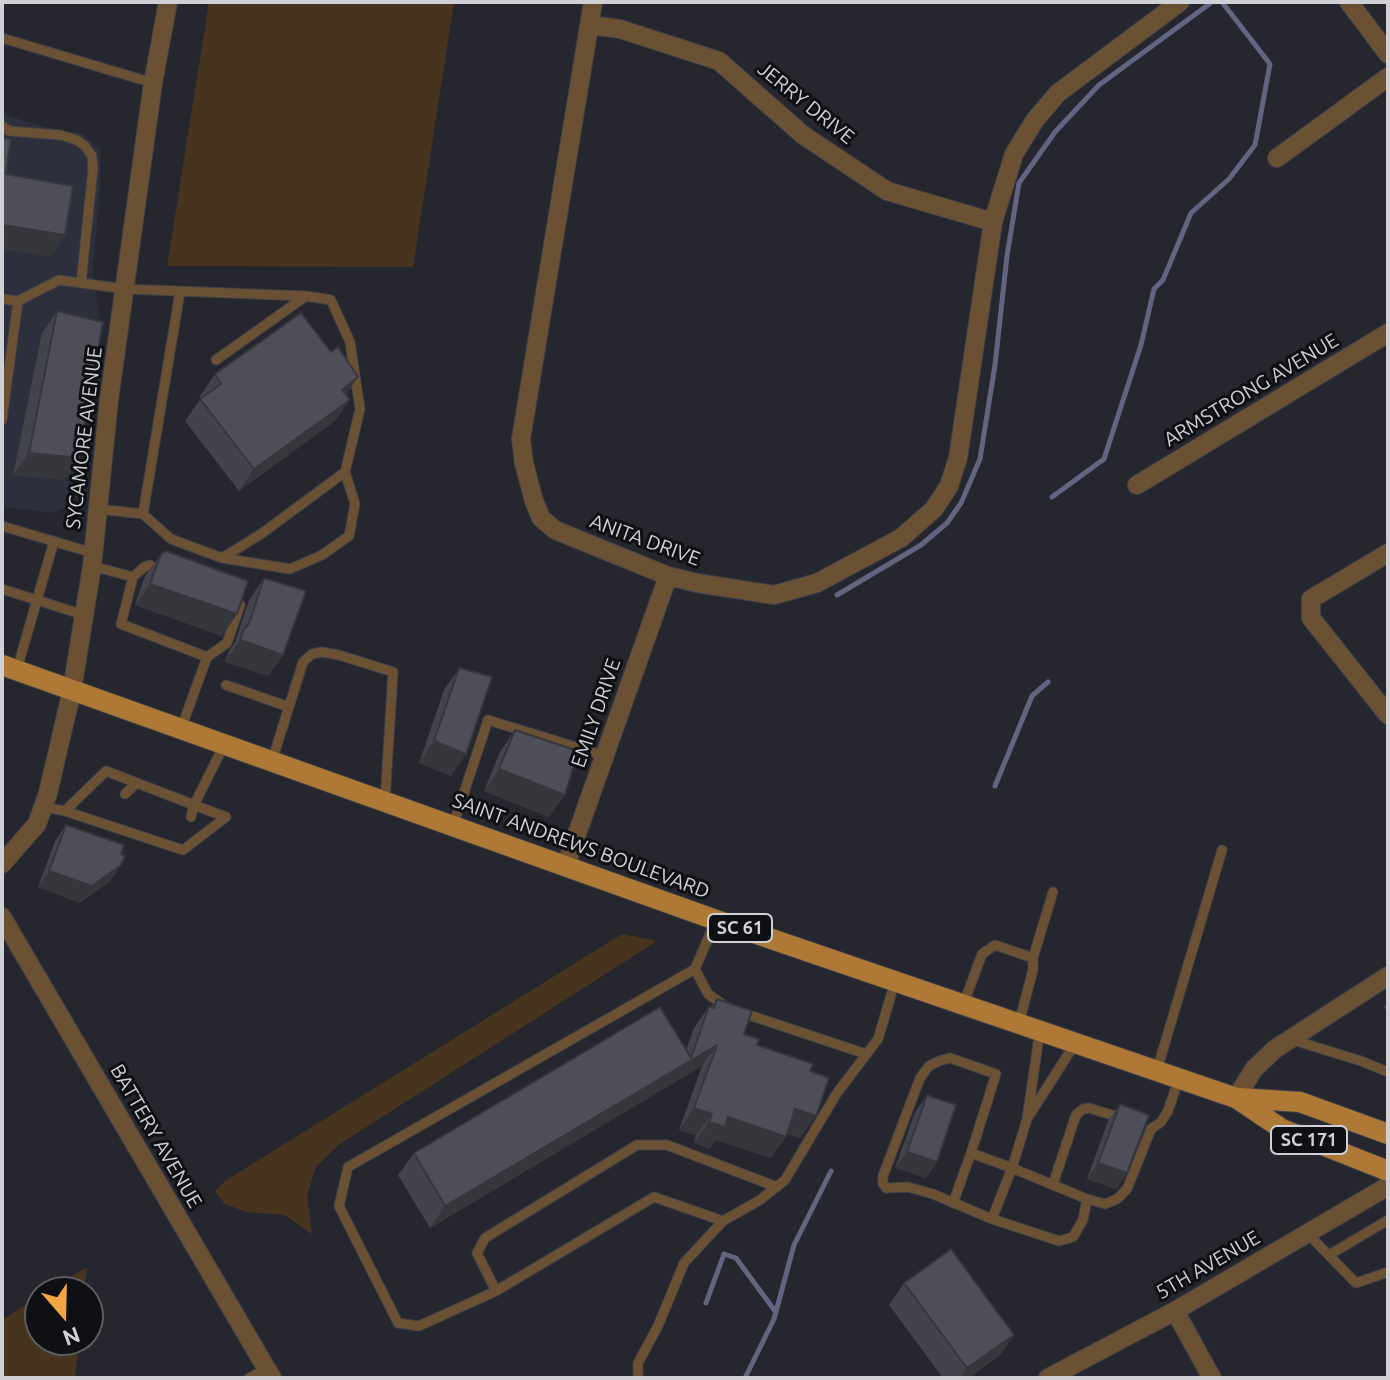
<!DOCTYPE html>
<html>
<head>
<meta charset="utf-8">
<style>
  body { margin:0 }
  #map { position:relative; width:1390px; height:1380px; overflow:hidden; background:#25262e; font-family:Ubuntu,sans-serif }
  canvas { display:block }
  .frame { position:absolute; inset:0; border:4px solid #d0d1d6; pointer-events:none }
  .north { position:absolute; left:24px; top:1276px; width:80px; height:80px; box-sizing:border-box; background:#0f1013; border:2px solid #5c5d61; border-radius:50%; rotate:160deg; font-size:22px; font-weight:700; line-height:32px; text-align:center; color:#d0d1d6 }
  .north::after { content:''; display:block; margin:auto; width:28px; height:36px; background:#f2a541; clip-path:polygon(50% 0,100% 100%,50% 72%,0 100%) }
</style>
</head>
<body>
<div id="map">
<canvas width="1390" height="1380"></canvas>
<div class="frame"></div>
<div class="north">N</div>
</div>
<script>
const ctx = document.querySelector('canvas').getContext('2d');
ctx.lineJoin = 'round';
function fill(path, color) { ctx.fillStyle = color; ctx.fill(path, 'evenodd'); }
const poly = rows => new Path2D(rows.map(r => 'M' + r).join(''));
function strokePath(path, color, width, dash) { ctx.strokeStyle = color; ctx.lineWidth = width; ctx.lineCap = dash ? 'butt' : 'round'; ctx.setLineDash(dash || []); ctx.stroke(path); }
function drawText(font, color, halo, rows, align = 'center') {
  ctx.font = font + ' Ubuntu,sans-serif'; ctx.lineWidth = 6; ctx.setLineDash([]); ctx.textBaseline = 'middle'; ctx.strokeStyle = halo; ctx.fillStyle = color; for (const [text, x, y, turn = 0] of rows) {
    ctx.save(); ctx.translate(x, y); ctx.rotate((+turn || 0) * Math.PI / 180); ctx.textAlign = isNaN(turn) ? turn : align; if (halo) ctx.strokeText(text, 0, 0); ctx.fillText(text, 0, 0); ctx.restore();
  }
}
fill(poly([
  [2,109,9,116,45,127,83,134,101,149,100,191,93,271,101,333,72,505,53,513,2,507]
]), '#2d2f3c');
fill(poly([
  [209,2,454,2,413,267,167,266],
  [622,934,657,941,340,1144,316,1167,307,1195,312,1234,285,1215,246,1212,225,1204,215,1191,225,1181],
  [87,1267,84,1292,47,1292],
  [40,1296,40,1340,79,1340,75,1378,2,1378,2,1320]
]), '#47341f');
strokePath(poly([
  [1052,497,1104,459,1141,345,1154,289,1163,280,1191,213,1229,179,1255,145,1270,64,1222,2],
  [837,595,921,545,947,523,961,503,980,459,995,365,1007,256,1019,183,1055,132,1099,85,1212,2],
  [995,786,1032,696,1048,682],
  [706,1303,724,1254,736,1258,775,1311],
  [745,1378,774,1319,794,1245,831,1171]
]), '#626481', 5);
const lane = poly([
  [2,38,153,83],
  [2,126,9,131,60,135,77,140,85,146,92,156,93,169,81,283],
  [2,299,18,301],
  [216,360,306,296],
  [2,420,18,301,59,280,125,289,306,296,331,300,350,342,360,409,345,472,261,534,222,558],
  [98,509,143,514,171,539,222,558,290,569,322,555,349,536,355,504,345,472],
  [143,514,180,292],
  [2,526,93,553],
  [150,565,144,567,133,577,121,624,207,657,181,729],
  [92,566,133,577],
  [2,589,84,615],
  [207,657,227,643,240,605],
  [17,669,54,541],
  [226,685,289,707],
  [272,761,303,662,312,654,322,652,339,655,393,672,385,801],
  [125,794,137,783],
  [44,807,65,811,106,771,194,805,224,745],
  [65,811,183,850,226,817,194,805,191,817],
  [453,826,488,720,605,756],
  [716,920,695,969,348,1167,339,1206,398,1323,419,1326,496,1291,654,1197,723,1221],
  [695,969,708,994,726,1007],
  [964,1003,982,954,995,945,1033,958],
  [740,1012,866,1054],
  [1019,1023,1033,970,1033,958,1053,892],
  [1040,1030,1027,1119,1076,1042],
  [1293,1040,1361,1061,1388,1072],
  [1157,1070,1222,850],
  [1053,1184,1076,1115,1083,1109,1089,1108,1122,1118],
  [1087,1199,1105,1204,1117,1199,1127,1189,1151,1129,1161,1122,1168,1111,1179,1078],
  [953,1203,971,1153],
  [992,1219,933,1194,908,1187,886,1188,883,1184,883,1176,886,1168,920,1078,929,1066,939,1061,950,1058,996,1074,971,1153,1012,1168,1087,1199,1083,1220,1073,1237,1059,1241,992,1219,1012,1168,1027,1119],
  [1307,1233,1356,1283,1388,1272],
  [1329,1255,1388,1220],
  [496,1291,477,1253,485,1238,637,1145,667,1145,777,1187],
  [249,1378,266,1369],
  [638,1378,638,1363,658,1326,684,1263,723,1221,760,1200,785,1180,837,1093,878,1039,895,982]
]);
const street = poly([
  [593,2,521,439,524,463,534,501,541,518,555,530,668,576,697,583,774,595,817,583,901,538,934,509,949,486,958,458,993,222,1014,154,1035,120,1058,93,1180,2],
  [1349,2,1388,54],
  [590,25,620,29,719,61,803,135,887,191,993,222],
  [1277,158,1388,77],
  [1137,485,1388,333],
  [1388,553,1311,599,1311,618,1388,715],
  [2,864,37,824,48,793,72,690,92,566,109,400,153,83,168,2],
  [566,865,668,576],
  [2,917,272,1378],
  [1236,1098,1254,1069,1275,1049,1388,976],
  [1175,1311,1212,1378],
  [1048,1378,1175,1311,1388,1186]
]);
const primary = poly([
  [2,665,716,920,1236,1098,1282,1129,1388,1171],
  [1238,1098,1300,1102,1388,1134]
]);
strokePath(lane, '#404149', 11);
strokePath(street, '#404149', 20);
strokePath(primary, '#404149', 22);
strokePath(lane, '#6b5133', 9);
strokePath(street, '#6b5133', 18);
strokePath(primary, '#ae7936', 20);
fill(poly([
  [57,311,79,458,64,480,13,475,42,333],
  [215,374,346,395,335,421,239,491,185,421,201,398,200,396],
  [161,554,237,614,222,636,135,605,145,576],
  [264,578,283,655,268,676,225,662,229,651,235,642,249,600],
  [459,668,466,754,451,776,419,763,444,690],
  [515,730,549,817,484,791,500,752],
  [66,825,121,854,121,865,110,881,80,903,38,887,55,841],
  [717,999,744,1034,757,1045,810,1071,816,1116,800,1138,787,1134,771,1158,716,1140,710,1149,694,1143,696,1135,679,1130,702,1066,430,1228,398,1175,414,1153,686,1050,694,1028,709,1006,711,1007],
  [1388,1002,1388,1014,1384,1007],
  [927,1095,937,1162,926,1178,895,1168,915,1112],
  [1120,1104,1127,1173,1116,1189,1087,1179,1108,1121],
  [904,1283,1014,1335,999,1356,969,1378,943,1378,889,1305]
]), '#42434b');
fill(poly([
  [2,225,65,235,50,257,2,249],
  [358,377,343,399,342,390],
  [350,400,335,421,239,491,254,469],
  [29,453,79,458,64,480,13,475],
  [150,584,237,614,222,636,135,605],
  [240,640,283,655,268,676,225,662],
  [434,741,466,754,451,776,419,763],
  [499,769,565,795,549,817,484,791],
  [121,865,110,881,80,903,38,887,49,871],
  [717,1045,702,1066,430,1228,445,1206],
  [694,1108,712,1114,696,1135,679,1130],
  [795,1109,816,1116,800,1138,780,1131],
  [728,1117,786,1137,771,1158,716,1140,710,1149,694,1143,709,1122],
  [907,1152,937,1162,926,1178,895,1168],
  [1098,1163,1127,1173,1116,1189,1087,1179],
  [1014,1335,999,1356,969,1378,960,1378,967,1368]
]), '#36373d');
const building = poly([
  [2,138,11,139,6,174,73,186,65,235,2,225,2,138],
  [57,311,103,322,79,458,29,453,57,311],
  [301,313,331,352,338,347,358,377,342,390,350,400,254,469,200,399,221,384,215,374,301,313],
  [166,551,248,581,237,614,150,584,161,554,166,551],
  [264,578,306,591,283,655,240,640,244,629,249,624,264,578],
  [459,668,492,677,466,754,434,741,459,668],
  [515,730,578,751,565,795,499,769,515,730],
  [66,825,124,845,121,854,125,856,121,865,92,886,49,871,66,825],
  [717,999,752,1011,744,1034,759,1039,757,1045,813,1064,810,1071,829,1078,816,1116,795,1109,786,1137,728,1117,725,1127,709,1122,712,1114,694,1108,717,1045,445,1206,414,1153,660,1007,691,1058,709,1006,714,1008,717,999],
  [927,1095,956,1105,937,1162,907,1152,927,1095],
  [1120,1104,1149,1115,1127,1173,1098,1163,1120,1104],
  [951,1249,1014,1335,967,1368,904,1283,951,1249]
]);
fill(building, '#4d4e57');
strokePath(building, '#36373d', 2);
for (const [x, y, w] of [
  [740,928,64],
  [1309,1140,76]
]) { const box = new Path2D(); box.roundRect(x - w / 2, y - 14, w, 28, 6); ctx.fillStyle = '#0f1013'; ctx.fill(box); strokePath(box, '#d0d1d6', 2); }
drawText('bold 18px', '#d0d1d6', null, [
  ["SC 61",740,928],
  ["SC 171",1309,1140]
]);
drawText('20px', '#d0d1d6', '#0f1013', [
  ["JERRY DRIVE",806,103,39],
  ["ARMSTRONG AVENUE",1251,390,-31],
  ["SYCAMORE AVENUE",84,438,-83],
  ["ANITA DRIVE",645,540,20],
  ["EMILY DRIVE",596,713,-71],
  ["SAINT ANDREWS BOULEVARD",581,846,20],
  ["BATTERY AVENUE",156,1136,60],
  ["5TH AVENUE",1208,1265,-30]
]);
</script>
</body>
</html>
